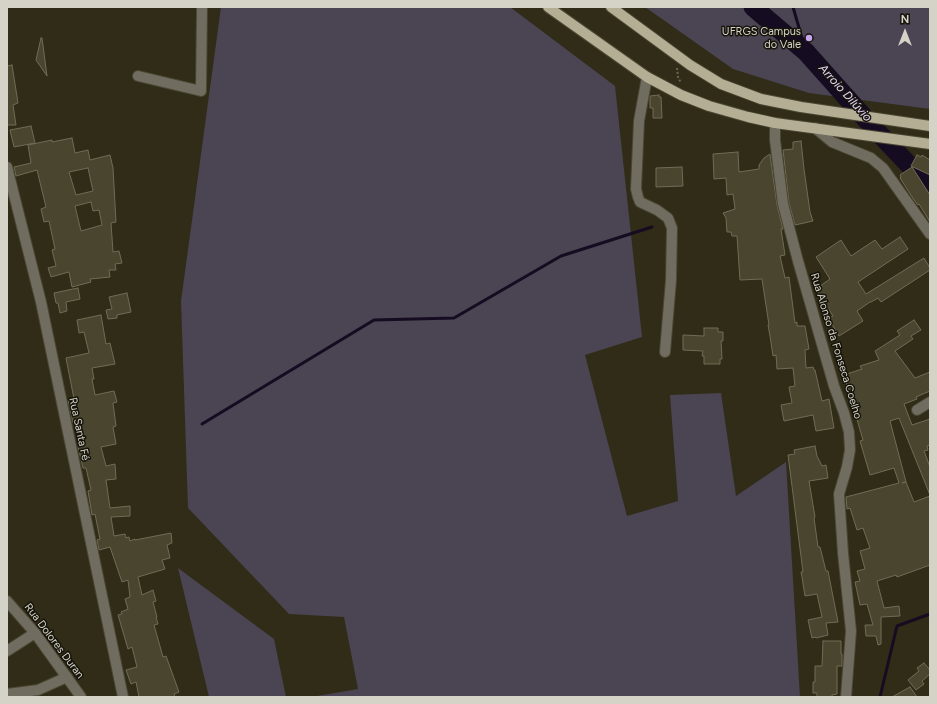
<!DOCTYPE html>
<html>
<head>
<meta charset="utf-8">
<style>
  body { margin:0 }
  #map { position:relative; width:937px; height:704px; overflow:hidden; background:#302c17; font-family:Figtree,sans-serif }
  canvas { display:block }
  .frame { position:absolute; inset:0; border:8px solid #d5d3c7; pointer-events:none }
  .north { position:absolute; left:885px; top:12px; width:40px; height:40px; -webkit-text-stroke:3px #16140b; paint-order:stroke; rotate:0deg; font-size:11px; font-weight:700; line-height:16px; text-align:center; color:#d5d3c7 }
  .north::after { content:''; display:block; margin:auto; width:14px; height:18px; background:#d5d3c7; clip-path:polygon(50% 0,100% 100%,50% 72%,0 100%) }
</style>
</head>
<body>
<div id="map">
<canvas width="937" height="704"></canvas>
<div class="frame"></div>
<div class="north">N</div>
</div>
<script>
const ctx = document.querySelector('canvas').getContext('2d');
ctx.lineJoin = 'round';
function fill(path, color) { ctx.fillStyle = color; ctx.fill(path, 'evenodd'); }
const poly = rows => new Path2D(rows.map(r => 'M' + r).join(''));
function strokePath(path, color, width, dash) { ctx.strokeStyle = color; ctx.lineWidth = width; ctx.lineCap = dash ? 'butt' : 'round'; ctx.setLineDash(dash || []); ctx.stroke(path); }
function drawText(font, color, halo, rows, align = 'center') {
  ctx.font = font + ' Figtree,sans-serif'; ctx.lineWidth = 3; ctx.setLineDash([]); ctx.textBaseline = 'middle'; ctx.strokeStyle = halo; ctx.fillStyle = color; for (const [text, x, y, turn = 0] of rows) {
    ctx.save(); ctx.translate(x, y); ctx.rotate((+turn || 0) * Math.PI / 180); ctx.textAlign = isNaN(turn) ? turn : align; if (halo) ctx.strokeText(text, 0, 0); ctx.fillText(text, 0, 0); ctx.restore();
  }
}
fill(poly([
  [221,7,510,7,615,86,642,337,585,355,627,516,678,501,670,395,721,393,736,496,786,462,800,697,311,697,358,689,344,617,289,614,188,508,181,301],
  [645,7,930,7,930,109,809,93,733,69],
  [178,568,274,639,286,697,209,697]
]), '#4a4453');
strokePath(poly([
  [793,7,806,52],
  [202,424,374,320,454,318,561,256,652,227],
  [880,697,897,626,930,614]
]), '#160c21', 3);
strokePath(poly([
  [753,7,806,52,871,125,930,187]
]), '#160c21', 19);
const building = poly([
  [41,38,42,38,47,76,36,60,41,38],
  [12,65,18,103,13,105,16,125,7,125,7,66,12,65],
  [659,95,659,97,661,97,662,118,653,118,653,108,650,108,650,96,659,95],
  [31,126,35,143,14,147,10,130,31,126],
  [72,138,75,153,88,150,90,160,110,155,113,168,116,222,111,223,113,252,119,251,122,263,115,264,116,270,109,270,110,277,90,279,91,282,72,287,69,272,51,277,48,268,56,266,52,250,55,249,49,221,44,222,41,209,46,207,37,170,16,176,14,167,31,163,28,145,52,140,52,142,72,138],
  [88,168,93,191,76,195,69,172,88,168],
  [91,202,93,211,99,210,102,225,81,231,75,206,91,202],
  [801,141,804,169,810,212,813,221,795,225,789,203,783,150,793,149,793,142,801,141],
  [738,152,739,172,759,169,759,165,764,158,770,154,777,205,783,229,781,229,785,255,780,256,785,278,789,277,795,323,797,322,797,326,805,326,809,349,805,350,806,368,813,367,814,370,815,370,822,401,829,399,834,428,816,431,813,415,784,421,781,405,792,403,789,387,795,386,793,368,777,369,776,355,773,356,770,336,768,325,769,325,762,279,740,280,737,236,732,236,731,232,727,232,726,218,723,213,735,209,733,194,727,195,726,178,714,179,713,154,738,152],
  [917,155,921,157,922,155,930,160,930,175,911,166,917,155],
  [682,167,683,186,656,187,656,168,682,167],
  [912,167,930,195,930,222,919,204,918,205,914,200,900,178,901,177,900,175,912,167],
  [900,237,908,249,858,282,866,294,924,258,930,268,930,270,881,302,878,298,871,302,870,302,857,311,863,321,839,336,828,318,833,316,816,289,830,279,816,257,841,240,851,256,875,240,882,249,900,237],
  [78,288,80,299,66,302,67,311,60,313,58,303,56,303,54,293,78,288],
  [127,293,131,312,117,315,117,318,108,319,106,310,112,309,109,297,127,293],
  [101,315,106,344,110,343,115,364,92,368,94,379,92,379,95,395,114,391,117,402,113,403,116,426,113,427,116,444,101,447,106,466,115,464,116,479,106,480,110,508,130,506,130,516,111,517,114,536,125,534,126,538,129,537,130,541,135,539,135,540,171,533,172,543,167,545,170,558,162,560,165,569,138,577,142,595,153,590,156,601,153,602,157,617,156,617,158,624,154,625,163,657,166,656,179,692,174,694,175,697,139,697,136,682,131,684,126,670,137,667,132,647,128,649,118,615,122,614,121,612,128,609,125,599,130,597,128,580,122,582,110,547,99,550,97,540,100,539,95,514,92,515,88,491,91,490,86,468,83,468,78,446,80,445,75,422,73,423,68,400,74,399,66,358,89,353,84,332,79,333,77,320,101,315],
  [914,320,921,330,911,336,913,339,895,351,915,378,930,372,930,391,916,397,917,399,904,404,912,425,930,419,930,445,927,446,928,450,924,451,930,467,930,495,899,418,890,421,906,482,902,483,906,482,914,502,930,496,930,565,897,577,896,575,877,581,884,608,899,606,900,616,881,617,881,644,878,645,876,636,866,636,865,625,873,625,867,604,860,605,855,582,860,581,857,571,865,569,860,551,870,548,863,528,857,530,850,508,847,509,846,497,899,483,894,468,870,475,860,441,863,440,844,375,862,369,860,366,879,360,875,351,900,335,897,331,914,320],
  [704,328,718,328,718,332,723,332,723,341,721,341,722,359,720,359,720,364,704,364,704,356,702,356,703,351,683,350,683,335,704,336,704,328],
  [815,446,817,456,822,466,826,465,828,478,809,481,815,517,814,518,818,547,820,547,826,571,828,571,838,622,826,623,828,635,816,638,815,637,812,638,808,620,822,617,817,594,805,596,802,577,801,572,803,572,788,455,795,454,794,450,815,446],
  [823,641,841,641,841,654,842,654,842,666,837,666,837,694,832,695,832,697,817,697,817,693,813,693,813,682,815,682,815,666,822,666,823,641],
  [924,663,930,670,930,674,922,681,924,684,916,690,908,680,919,671,917,668,924,663],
  [910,687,917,697,892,697,910,687]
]);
fill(building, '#49452f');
strokePath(building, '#706c55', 1);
const minor = poly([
  [138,76,201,91,202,7],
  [647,77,639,121,636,189,638,197,640,202,657,210,668,218,672,228,671,280,665,352],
  [775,123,775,140,783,204,798,261,834,386,844,413,849,432,850,450,847,467,839,494,843,553,851,631,846,697],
  [815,128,832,142,871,158,883,168,930,234],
  [7,167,41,302,123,697],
  [917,410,930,402],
  [7,601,35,633,81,697],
  [7,651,35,633],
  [7,694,38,690,67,677]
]);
const major = poly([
  [548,7,647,77,681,95,709,106,748,117,775,123,930,144],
  [611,7,690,65,721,84,761,99,801,107,930,126]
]);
strokePath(minor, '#4a4733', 12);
strokePath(major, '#4a4733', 12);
strokePath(poly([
  [677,68,678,77,681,83]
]), '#6b6756', 2, [2, 2]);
strokePath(minor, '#706d60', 10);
strokePath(major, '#b4af94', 10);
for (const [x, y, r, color] of [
  [809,38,4,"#c7a6ef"]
]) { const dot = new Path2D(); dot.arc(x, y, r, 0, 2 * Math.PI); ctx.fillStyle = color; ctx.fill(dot); strokePath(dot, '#16140b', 1.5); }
drawText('11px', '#d5d3c7', '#16140b', [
  ["UFRGS Campus",801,32],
  ["do Vale",801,45]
], 'right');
drawText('11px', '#d5d3c7', '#16140b', [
  ["Rua Alonso da Fonseca Coelho",836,346,73],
  ["Rua Santa Fé",79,429,78],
  ["Rua Dolores Duran",54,641,53]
]);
drawText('italic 12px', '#e6d4fe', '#16140b', [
  ["Arroio Dilúvio",845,93,48]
]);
</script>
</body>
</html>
